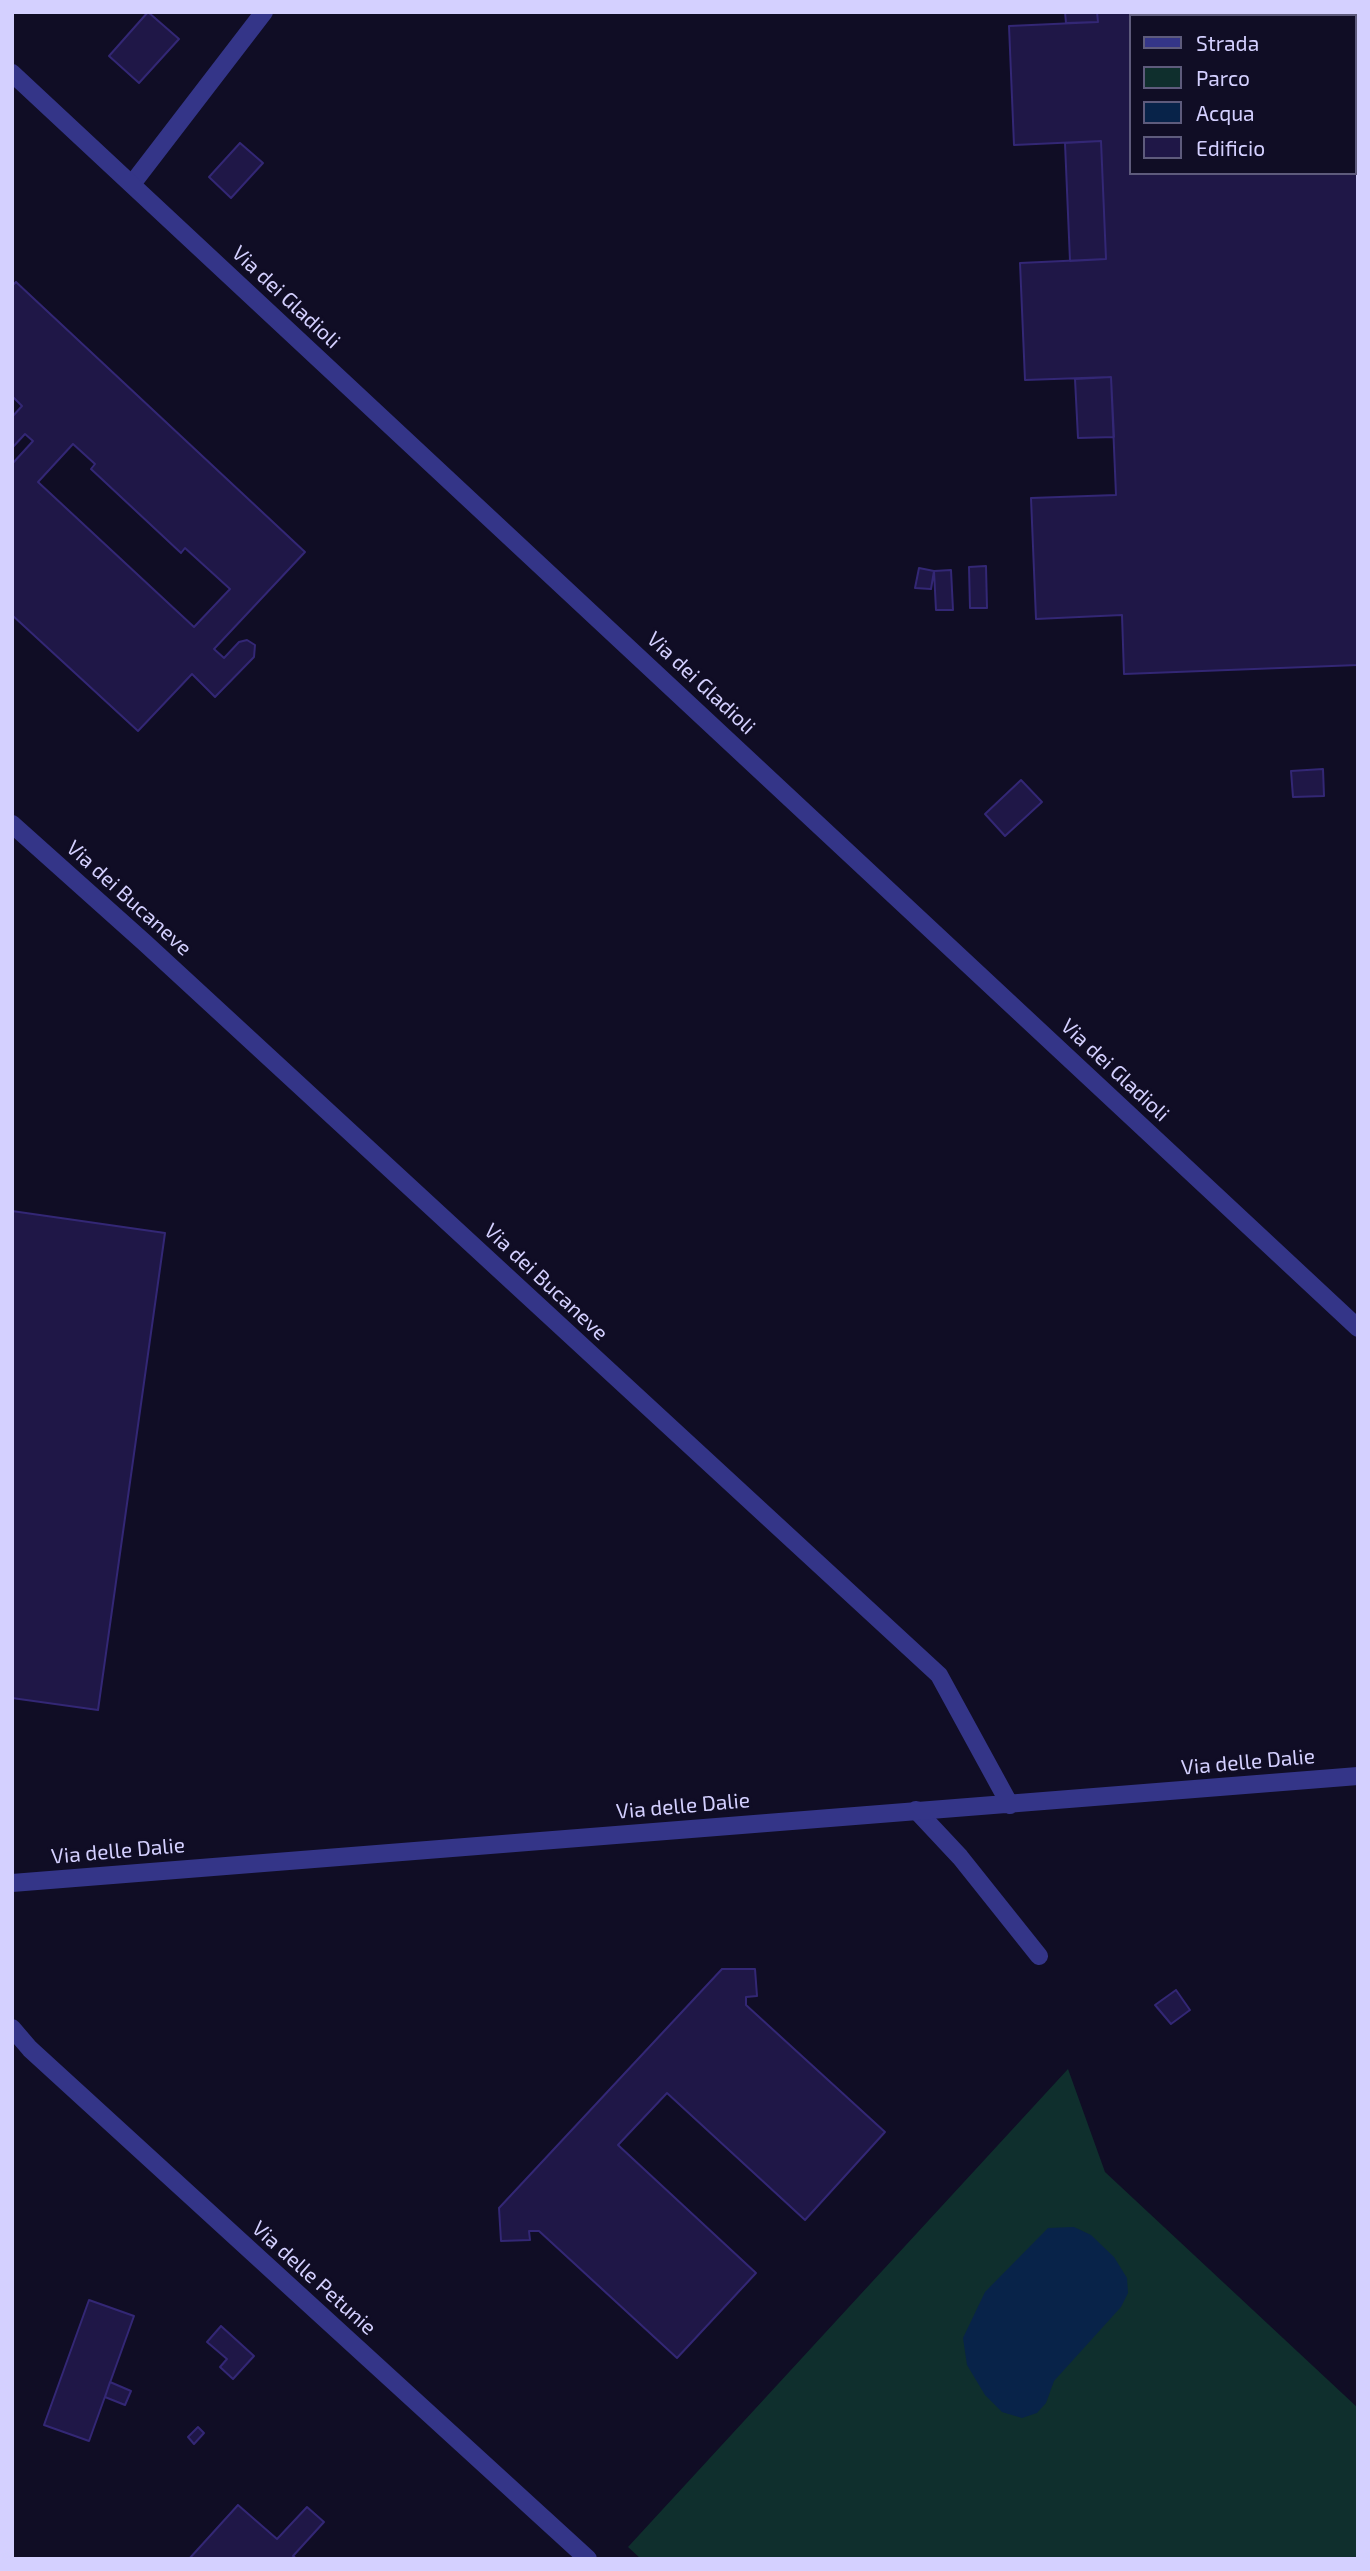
<!DOCTYPE html>
<html>
<head>
<meta charset="utf-8">
<style>
  body { margin:0 }
  #map { position:relative; width:1370px; height:2571px; overflow:hidden; background:#100d25; font-family:"Exo 2",sans-serif }
  canvas { display:block }
  .frame { position:absolute; inset:0; border:14px solid #d4d0ff; pointer-events:none }
  .legend { position:absolute; left:1129px; top:14px; width:228px; height:161px; box-sizing:border-box; background:#100d25; border:2px solid #5e5b7c; margin:0; padding:9px 12px; list-style:none; font-size:21px; color:#d4d0ff }
  .legend li { display:flex; align-items:center; gap:14px; height:35px }
  .legend b { width:35px; border:2px solid #5e5b7c }
</style>
</head>
<body>
<div id="map">
<canvas width="1370" height="2571"></canvas>
<div class="frame"></div>
<ul class="legend">
<li><b style="height:9px;background:#343588"></b>Strada</li>
<li><b style="height:19px;background:#0f2f2d"></b>Parco</li>
<li><b style="height:19px;background:#082349"></b>Acqua</li>
<li><b style="height:19px;background:#1f1747"></b>Edificio</li>
</ul>
</div>
<script>
const ctx = document.querySelector('canvas').getContext('2d');
ctx.lineJoin = 'round';
function fill(path, color) { ctx.fillStyle = color; ctx.fill(path, 'evenodd'); }
const poly = rows => new Path2D(rows.map(r => 'M' + r).join(''));
function strokePath(path, color, width, dash) { ctx.strokeStyle = color; ctx.lineWidth = width; ctx.lineCap = dash ? 'butt' : 'round'; ctx.setLineDash(dash || []); ctx.stroke(path); }
function drawText(font, color, halo, rows, align = 'center') {
  ctx.font = font + ' "Exo 2",sans-serif'; ctx.lineWidth = 6; ctx.setLineDash([]); ctx.textBaseline = 'middle'; ctx.strokeStyle = halo; ctx.fillStyle = color; for (const [text, x, y, turn = 0] of rows) {
    ctx.save(); ctx.translate(x, y); ctx.rotate((+turn || 0) * Math.PI / 180); ctx.textAlign = isNaN(turn) ? turn : align; if (halo) ctx.strokeText(text, 0, 0); ctx.fillText(text, 0, 0); ctx.restore();
  }
}
fill(poly([
  [1068,2069,1105,2172,1358,2408,1358,2559,641,2559,628,2547]
]), '#0f2f2d');
fill(poly([
  [1074,2227,1091,2235,1114,2257,1127,2278,1128,2293,1121,2307,1054,2381,1046,2403,1037,2413,1022,2418,1002,2412,985,2395,967,2365,963,2338,985,2292,1048,2228]
]), '#082349');
const building = poly([
  [148,12,179,39,139,83,109,56,148,12],
  [1065,12,1097,12,1098,22,1066,23,1065,12],
  [1097,12,1358,12,1358,665,1124,674,1122,615,1036,619,1031,498,1116,495,1111,377,1025,380,1020,263,1106,259,1101,141,1014,145,1009,26,1098,22,1097,12],
  [1130,16,1354,16,1354,173,1130,173,1130,16],
  [1101,141,1106,259,1070,261,1065,143,1101,141],
  [240,143,263,163,231,198,209,177,240,143],
  [16,282,305,552,214,649,224,658,239,642,247,640,255,645,254,657,215,697,192,674,138,731,12,615,12,464,33,441,25,434,12,448,12,417,22,406,12,396,12,286,16,282],
  [73,444,95,464,91,469,181,553,185,548,230,589,194,627,38,482,73,444],
  [1111,377,1114,437,1078,438,1075,379,1111,377],
  [986,566,987,608,970,608,969,567,986,566],
  [919,568,934,571,931,589,915,588,919,568],
  [951,570,953,610,936,610,934,571,951,570],
  [1323,769,1324,796,1293,797,1291,771,1323,769],
  [1021,780,1042,802,1005,836,985,814,1021,780],
  [12,1211,165,1233,98,1710,12,1698,12,1211],
  [722,1969,755,1969,757,1996,746,1997,746,2005,885,2132,805,2220,667,2093,618,2145,756,2273,677,2358,539,2231,529,2231,530,2240,501,2241,499,2208,722,1969],
  [1176,1990,1190,2010,1171,2024,1155,2005,1176,1990],
  [89,2300,134,2316,89,2441,44,2425,89,2300],
  [221,2326,254,2356,233,2379,220,2367,227,2359,207,2342,221,2326],
  [110,2382,131,2391,125,2405,105,2397,110,2382],
  [198,2427,204,2433,194,2444,188,2437,198,2427],
  [238,2505,277,2539,307,2507,324,2522,293,2556,297,2559,189,2559,238,2505]
]);
fill(building, '#1f1747');
strokePath(building, '#332775', 2);
strokePath(poly([
  [132,184,264,12],
  [916,1810,960,1857,1039,1956]
]), '#343588', 18);
strokePath(poly([
  [12,73,1358,1328],
  [12,824,145,943,939,1675,1010,1805],
  [12,1883,1358,1776],
  [12,2028,30,2049,588,2559]
]), '#343588', 18);
drawText('21px', '#d4d0ff', '#100d25', [
  ["Via dei Gladioli",286,297,43],
  ["Via dei Gladioli",701,683,43],
  ["Via dei Bucaneve",129,898,42],
  ["Via dei Gladioli",1115,1070,43],
  ["Via dei Bucaneve",546,1282,43],
  ["Via delle Dalie",1248,1762,-5],
  ["Via delle Dalie",683,1806,-5],
  ["Via delle Dalie",118,1851,-5],
  ["Via delle Petunie",314,2278,42]
]);
</script>
</body>
</html>
